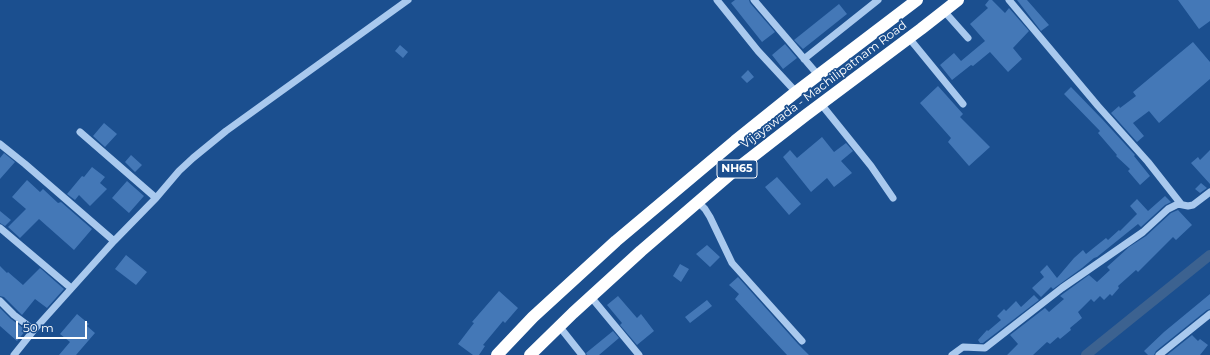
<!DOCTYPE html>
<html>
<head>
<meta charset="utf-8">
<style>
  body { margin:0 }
  #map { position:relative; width:1210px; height:355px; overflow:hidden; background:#1b4f8f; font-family:Montserrat,sans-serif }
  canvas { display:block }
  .scale { position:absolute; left:16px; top:321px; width:71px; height:18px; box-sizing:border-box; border:2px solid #fff; border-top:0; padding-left:5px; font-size:12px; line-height:14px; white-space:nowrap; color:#fff; -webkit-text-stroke:3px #1b4f8f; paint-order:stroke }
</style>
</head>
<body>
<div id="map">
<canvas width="1210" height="355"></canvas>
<div class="scale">50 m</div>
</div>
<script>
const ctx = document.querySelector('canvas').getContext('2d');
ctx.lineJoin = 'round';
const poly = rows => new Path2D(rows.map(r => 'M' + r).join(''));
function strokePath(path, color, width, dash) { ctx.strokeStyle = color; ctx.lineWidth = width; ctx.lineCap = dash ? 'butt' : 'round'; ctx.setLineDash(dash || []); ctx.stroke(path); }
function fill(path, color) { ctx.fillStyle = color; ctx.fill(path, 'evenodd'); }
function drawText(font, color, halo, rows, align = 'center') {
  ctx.font = font + ' Montserrat,sans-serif'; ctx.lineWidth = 3.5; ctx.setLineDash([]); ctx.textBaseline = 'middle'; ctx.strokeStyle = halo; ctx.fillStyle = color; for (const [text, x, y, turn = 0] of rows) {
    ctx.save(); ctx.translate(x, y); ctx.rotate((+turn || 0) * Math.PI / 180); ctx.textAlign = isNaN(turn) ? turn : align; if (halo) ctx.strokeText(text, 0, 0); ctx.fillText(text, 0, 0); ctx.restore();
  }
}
strokePath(poly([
  [1086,355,1210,255]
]), '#3c6290', 10);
fill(poly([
  [735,0,749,0,750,3,775,32,762,42,731,3],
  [989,0,992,0,1005,13,1009,8,1029,31,1013,48,1022,59,1008,72,990,52,973,66,971,65,952,80,940,65,954,53,961,61,985,41,970,24,988,8,985,5],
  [1017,0,1027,0,1049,25,1041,31],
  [1178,0,1210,0,1210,21,1199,29],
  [839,4,847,14,803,49,794,40],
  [1193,42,1210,62,1210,79,1159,123,1149,111,1133,123,1144,136,1137,142,1111,113,1119,106,1120,108,1136,96,1133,92],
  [785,44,797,58,783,69,772,55],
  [400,45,408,52,403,58,395,51],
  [748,70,754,77,747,83,741,77],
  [938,86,963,114,960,117,990,147,969,166,948,142,951,138,920,103],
  [1071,87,1103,120,1135,155,1134,156,1150,176,1140,185,1128,171,1130,169,1116,156,1117,155,1098,133,1100,131,1064,94],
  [104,123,117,134,105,147,93,136],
  [822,137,834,152,846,143,853,151,841,161,852,173,834,187,827,178,811,192,783,157,790,150,797,158],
  [1210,150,1210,184,1191,163,1198,157,1200,160],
  [4,153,15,162,0,179,0,158],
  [131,155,142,165,135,172,125,162],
  [92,167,105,177,100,183,107,189,90,206,79,195,75,200,67,194,82,176,84,177],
  [777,177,801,204,789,215,765,187],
  [27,180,40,192,43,189,58,203,61,202,92,229,74,250,39,219,20,238,8,227,26,209,12,197],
  [127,181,144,196,129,213,112,198],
  [1201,183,1207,188,1200,193,1195,189],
  [1165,196,1171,202,1165,205,1141,227,1138,224,1097,257,1094,258,1082,268,1053,289,1051,287,1041,297,1032,288,1044,277,1040,272,1047,265,1057,278,1074,258,1083,250,1086,254,1106,238,1108,240,1119,230,1120,231,1137,214,1130,206,1137,199,1148,211],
  [1178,210,1192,225,1176,240,1173,237,1138,272,1136,270,1118,286,1119,288,1112,296,1110,294,1104,300,1100,296,1094,302,1091,299,1078,312,1082,318,1070,328,1071,330,1060,339,1058,337,1050,344,1047,342,1033,355,1007,355,1018,344,1010,335,1045,308,1049,312,1064,299,1060,296,1089,275,1097,282,1110,270,1107,267,1129,247,1146,236,1171,213],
  [0,211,11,220,5,226,0,223],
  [707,245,720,257,710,267,696,254],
  [126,255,147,272,136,285,115,269],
  [680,264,689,269,681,282,673,276],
  [0,266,7,273,8,272,23,285,40,268,64,289,47,308,35,299,22,315,4,297,0,296],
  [738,277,798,344,809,355,787,355,735,299,739,294,729,285],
  [499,291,518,308,505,323,503,321,483,345,485,346,479,355,473,355,458,344,474,323,472,322],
  [1210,294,1210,309,1207,310,1156,351,1154,355,1148,355,1144,351,1164,332],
  [1034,295,1039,300,983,343,980,343,978,340,987,330,988,331,1001,320,997,316,1004,309,1006,311,1016,301,1021,307],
  [618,296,637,318,641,314,654,331,637,345,620,325,622,323,607,305],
  [707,300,712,306,690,323,685,317],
  [0,308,11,319,26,330,17,341,0,326],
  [77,314,89,324,87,326,95,333,76,355,59,355,70,342,60,334],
  [613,331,619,338,599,355,587,355,586,353],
  [1192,335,1198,341,1200,339,1208,345,1200,355,1167,355]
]), '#4478b7');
strokePath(poly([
  [717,0,758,51,796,92],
  [754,0,818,75],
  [1009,0,1098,106,1148,162,1181,204],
  [944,11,968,38],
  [909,38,963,104],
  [804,59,878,0],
  [821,104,871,166,893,198],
  [80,132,156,198],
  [0,144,25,164,114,241],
  [698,202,705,209,710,217,732,263,802,341],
  [0,228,71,288],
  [591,297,639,355],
  [0,301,14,315,34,330],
  [559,326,582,355],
  [14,355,34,330,114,241,156,198,179,171,193,158,226,131,408,0],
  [952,355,963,347,985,348,1062,288,1143,232,1168,209,1178,204,1188,206,1193,205,1210,192],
  [1159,355,1210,314]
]), '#a9c9ee', 7);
strokePath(poly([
  [497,355,533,317,616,241,735,141,796,92,917,0],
  [530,355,573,313,641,251,734,171,806,115,921,29,958,0]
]), '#fff', 12);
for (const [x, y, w] of [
  [737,169,40]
]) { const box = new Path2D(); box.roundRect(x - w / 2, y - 9, w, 18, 3); ctx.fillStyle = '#1b4f8f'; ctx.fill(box); strokePath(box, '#fff', 1); }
drawText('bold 11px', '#fff', null, [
  ["NH65",737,169]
]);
drawText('12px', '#fff', '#1b4f8f', [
  ["Vijayawada - Machilipatnam Road",824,85,-37]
]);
</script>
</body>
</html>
